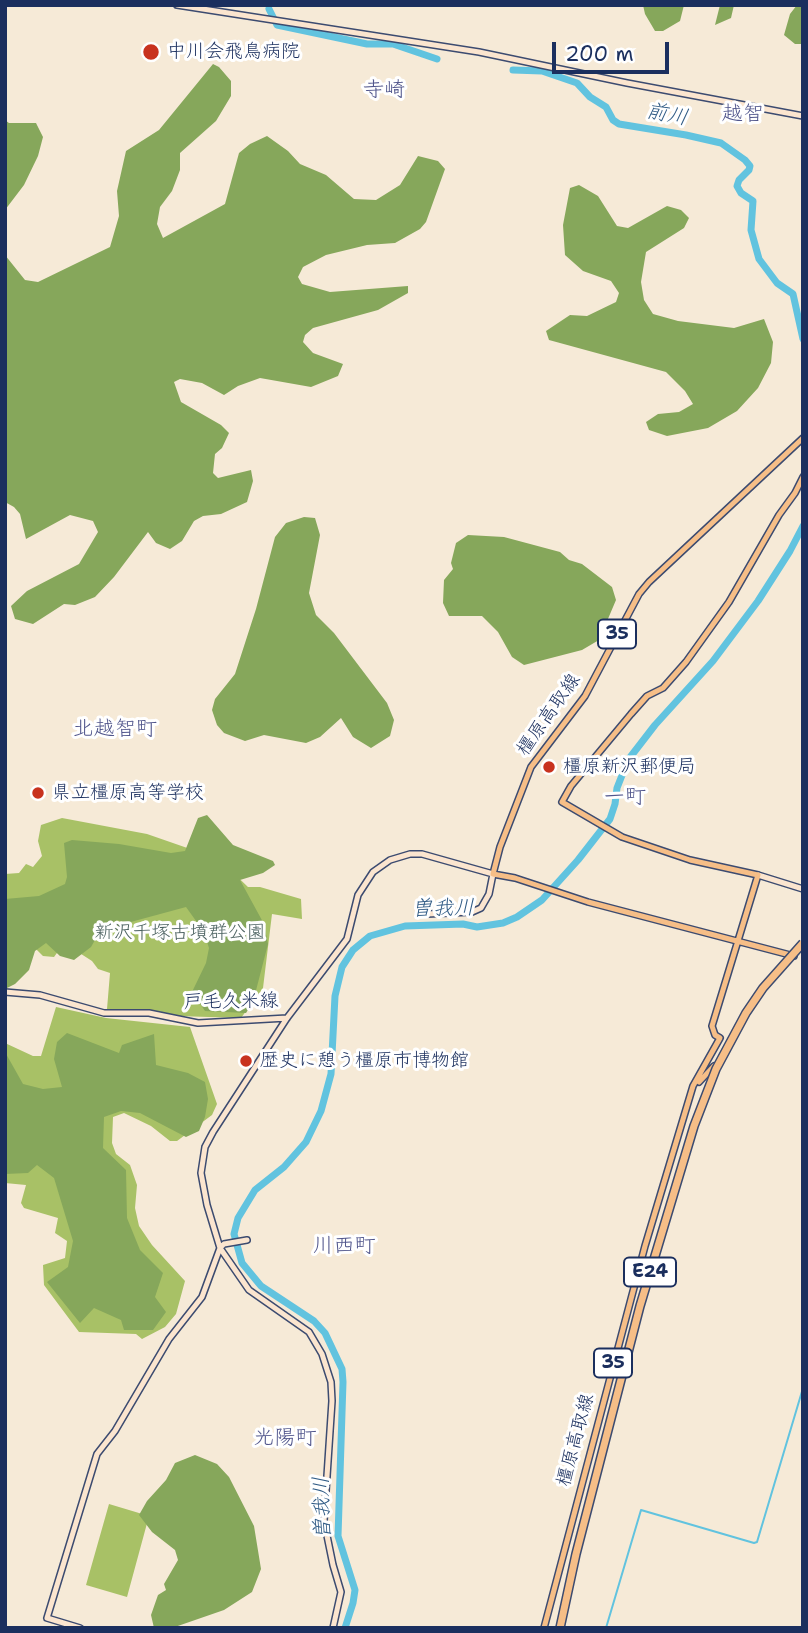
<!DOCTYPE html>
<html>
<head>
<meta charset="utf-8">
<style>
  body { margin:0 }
  #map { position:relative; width:808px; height:1633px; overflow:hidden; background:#f6ead7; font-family:"Shantell Sans",sans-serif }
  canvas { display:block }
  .frame { position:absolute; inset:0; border:7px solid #1b2f5e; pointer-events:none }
  .scale { position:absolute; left:552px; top:42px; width:117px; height:32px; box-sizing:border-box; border:4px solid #1b2f5e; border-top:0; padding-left:9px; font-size:21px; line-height:24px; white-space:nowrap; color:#1b2f5e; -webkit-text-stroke:5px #fff; paint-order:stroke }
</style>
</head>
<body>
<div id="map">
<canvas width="808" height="1633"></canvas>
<div class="frame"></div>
<div class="scale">200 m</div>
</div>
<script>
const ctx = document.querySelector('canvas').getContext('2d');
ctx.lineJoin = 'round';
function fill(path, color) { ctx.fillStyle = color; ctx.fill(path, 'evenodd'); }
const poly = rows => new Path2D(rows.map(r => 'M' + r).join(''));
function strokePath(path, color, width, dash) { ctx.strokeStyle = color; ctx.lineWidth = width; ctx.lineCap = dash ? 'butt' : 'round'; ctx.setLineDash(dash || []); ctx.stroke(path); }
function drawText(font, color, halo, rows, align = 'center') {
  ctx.font = font + ' "Shantell Sans","Klee One",sans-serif'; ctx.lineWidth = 6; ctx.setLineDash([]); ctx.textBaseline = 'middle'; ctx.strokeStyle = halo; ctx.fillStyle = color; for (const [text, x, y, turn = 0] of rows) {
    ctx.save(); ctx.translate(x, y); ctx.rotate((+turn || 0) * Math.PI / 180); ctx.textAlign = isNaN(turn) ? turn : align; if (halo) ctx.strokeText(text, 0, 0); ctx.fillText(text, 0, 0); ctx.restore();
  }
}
fill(poly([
  [62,818,147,834,219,859,248,887,260,887,301,899,302,919,272,914,263,988,241,1018,177,1016,158,1011,107,1009,110,973,98,969,92,961,78,952,62,946,54,957,43,956,34,947,5,981,5,874,19,873,26,864,33,867,42,856,38,841,41,825],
  [56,1007,106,1018,190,1027,217,1104,212,1115,177,1141,170,1141,151,1126,124,1113,113,1117,112,1143,116,1154,130,1165,137,1185,135,1208,139,1226,152,1245,185,1281,176,1314,165,1327,142,1339,136,1334,79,1332,44,1285,43,1265,65,1258,67,1241,55,1233,58,1218,24,1208,21,1203,26,1185,5,1183,5,1043,33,1056,41,1056],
  [109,1504,149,1516,127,1597,86,1585]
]), '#a8c166');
fill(poly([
  [643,5,684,5,680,21,663,31,655,31,645,14],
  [720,5,734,5,731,18,715,25],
  [797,5,803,5,803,44,795,44,784,35,790,14],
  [213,64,219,67,231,81,231,96,216,121,180,153,180,170,172,191,160,207,157,224,163,238,225,204,239,153,250,144,267,136,288,151,300,164,326,175,354,199,376,200,400,185,418,156,438,161,445,169,426,222,420,229,395,243,367,245,326,255,303,267,298,277,302,284,330,292,408,286,408,293,378,310,313,328,305,335,303,342,313,353,343,364,338,376,311,387,260,378,238,386,224,395,202,383,180,379,174,382,181,402,221,425,229,433,222,448,215,454,213,473,218,478,251,470,253,481,247,502,221,514,203,516,194,521,182,541,170,549,156,543,148,532,114,577,95,597,75,605,64,604,33,624,15,619,11,606,27,591,79,564,98,532,93,521,70,515,26,539,20,514,14,507,5,502,5,255,25,280,38,282,110,247,119,216,117,191,126,151,159,130],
  [5,120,9,123,36,123,43,137,38,156,24,185,5,210],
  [579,185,598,196,617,226,628,228,667,206,681,210,689,218,684,228,646,252,641,282,644,300,653,314,678,321,734,328,764,319,773,342,771,363,758,388,737,411,708,428,667,436,649,430,646,422,658,414,679,412,693,404,685,391,666,372,549,340,546,331,570,315,587,316,616,302,619,293,611,281,583,271,565,255,563,225,570,188],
  [304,517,315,518,320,535,309,593,316,615,334,633,387,703,394,720,390,736,371,748,353,737,341,718,320,737,306,743,264,735,245,741,224,733,217,725,212,710,215,699,235,674,256,609,275,537,286,523],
  [468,535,504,537,560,552,569,560,582,564,612,587,616,600,599,640,582,650,524,665,512,657,498,632,482,616,449,616,443,603,444,580,453,569,451,563,456,543],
  [207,815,233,845,273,861,275,865,263,873,240,880,264,924,268,944,253,1002,246,1013,205,1011,192,992,206,963,209,948,204,932,186,907,127,923,117,920,100,931,91,947,74,960,60,956,46,943,35,951,29,970,15,984,5,989,5,899,39,896,65,884,67,877,64,843,72,840,119,844,171,853,185,851,198,818],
  [67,1033,119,1053,122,1045,154,1034,156,1065,188,1073,205,1082,208,1099,205,1117,199,1131,186,1137,140,1113,121,1111,104,1117,103,1148,126,1170,127,1218,140,1250,163,1273,155,1297,166,1312,153,1330,124,1330,121,1320,94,1308,80,1323,47,1282,68,1267,73,1241,54,1178,37,1165,28,1173,5,1174,5,1052,23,1084,43,1089,62,1087,54,1059,57,1042],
  [195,1455,217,1464,229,1477,254,1526,261,1569,252,1592,224,1610,172,1628,154,1628,151,1615,158,1595,166,1590,164,1584,178,1560,175,1550,152,1532,139,1515,147,1501,166,1480,175,1463]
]), '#86a75b');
strokePath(poly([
  [606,1628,641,1510,754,1543,757,1542,803,1388]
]), '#61c3df', 2);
strokePath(poly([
  [269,9,277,25,367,44,393,44,437,59],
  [513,70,542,71,577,83,590,97,606,107,613,120,619,124,686,135,721,143,745,160,750,166,749,170,739,180,737,186,741,193,753,201,751,230,759,259,777,283,793,294,803,339],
  [345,1628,353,1603,355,1590,338,1536,343,1382,342,1369,325,1333,314,1321,261,1286,242,1263,234,1234,238,1218,255,1190,284,1167,306,1142,321,1111,331,1074,335,996,342,967,353,950,370,936,405,926,463,924,477,927,503,923,517,917,542,900,578,860,610,819,615,804,617,788,628,760,655,725,713,661,758,601,790,551,803,526]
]), '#61c3df', 7);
const secondary = poly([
  [177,5,479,52,627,83,803,116],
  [758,875,803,889],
  [5,992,40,995,104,1013,149,1013,198,1023,287,1018],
  [80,1628,47,1618,97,1454,115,1431,169,1339,202,1297,220,1248,224,1244,247,1240],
  [333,1628,341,1592,333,1565,324,1521,332,1401,331,1382,322,1354,309,1332,249,1290,220,1248,207,1205,201,1173,205,1147,213,1132,287,1018,347,939,358,895,373,872,390,860,410,854,422,854,493,874,489,894,481,908,472,912,427,914]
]);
const primary = poly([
  [794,956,588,902,515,878,493,874,500,847,531,767,585,696,639,594,649,582,803,438],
  [699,1082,714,1066],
  [544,1628,645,1246,693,1086,720,1038,715,1035,712,1026,758,875,690,860,622,837,562,802,571,786,631,714,647,696,663,688,686,662,729,602,779,515,795,493,803,477]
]);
strokePath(secondary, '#3c4b70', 8);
strokePath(primary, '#3c4b70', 8);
strokePath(secondary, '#fbe5cf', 5);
strokePath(primary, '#f6be87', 5);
const highwayBridge = poly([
  [560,1628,576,1554,640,1306,694,1126,716,1069,746,1013,763,988,803,943]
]);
strokePath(highwayBridge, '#3c4b70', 10, []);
strokePath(highwayBridge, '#f6be87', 7);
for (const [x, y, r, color] of [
  [151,52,9,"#c8321e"],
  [549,767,7,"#c8321e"],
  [38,793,7,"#c8321e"],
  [246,1061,7,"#c8321e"]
]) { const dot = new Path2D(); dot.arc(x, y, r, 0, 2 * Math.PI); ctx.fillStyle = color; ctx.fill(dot); strokePath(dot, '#fff', 2.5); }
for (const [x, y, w] of [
  [617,634,38],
  [650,1272,52],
  [613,1363,38]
]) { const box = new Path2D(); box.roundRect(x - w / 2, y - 14.5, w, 29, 5); ctx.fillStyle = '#fff'; ctx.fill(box); strokePath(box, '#1b2f5e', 2); }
drawText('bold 18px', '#1b2f5e', null, [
  ["35",617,634],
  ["E24",650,1272],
  ["35",613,1363]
]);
drawText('19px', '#1b2f5e', '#fff', [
  ["中川会飛鳥病院",167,52],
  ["橿原新沢郵便局",563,767],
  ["県立橿原高等学校",52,793],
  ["歴史に憩う橿原市博物館",260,1061]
], 'left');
drawText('19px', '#1b2f5e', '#fff', [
  ["橿原高取線",549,715,-55],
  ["戸毛久米線",231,1002,-1],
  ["橿原高取線",576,1440,-75]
]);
drawText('19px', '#4c6261', '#fff', [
  ["新沢千塚古墳群公園",180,933]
]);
drawText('21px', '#51568c', '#fff', [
  ["寺崎",384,91],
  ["越智",743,115],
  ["北越智町",115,730],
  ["一町",625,798],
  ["川西町",344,1247],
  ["光陽町",285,1439]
]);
drawText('italic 21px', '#305b85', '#fff', [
  ["前川",667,115,11],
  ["曽我川",443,909,-1],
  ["曽我川",323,1508,-92]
]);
</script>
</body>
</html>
